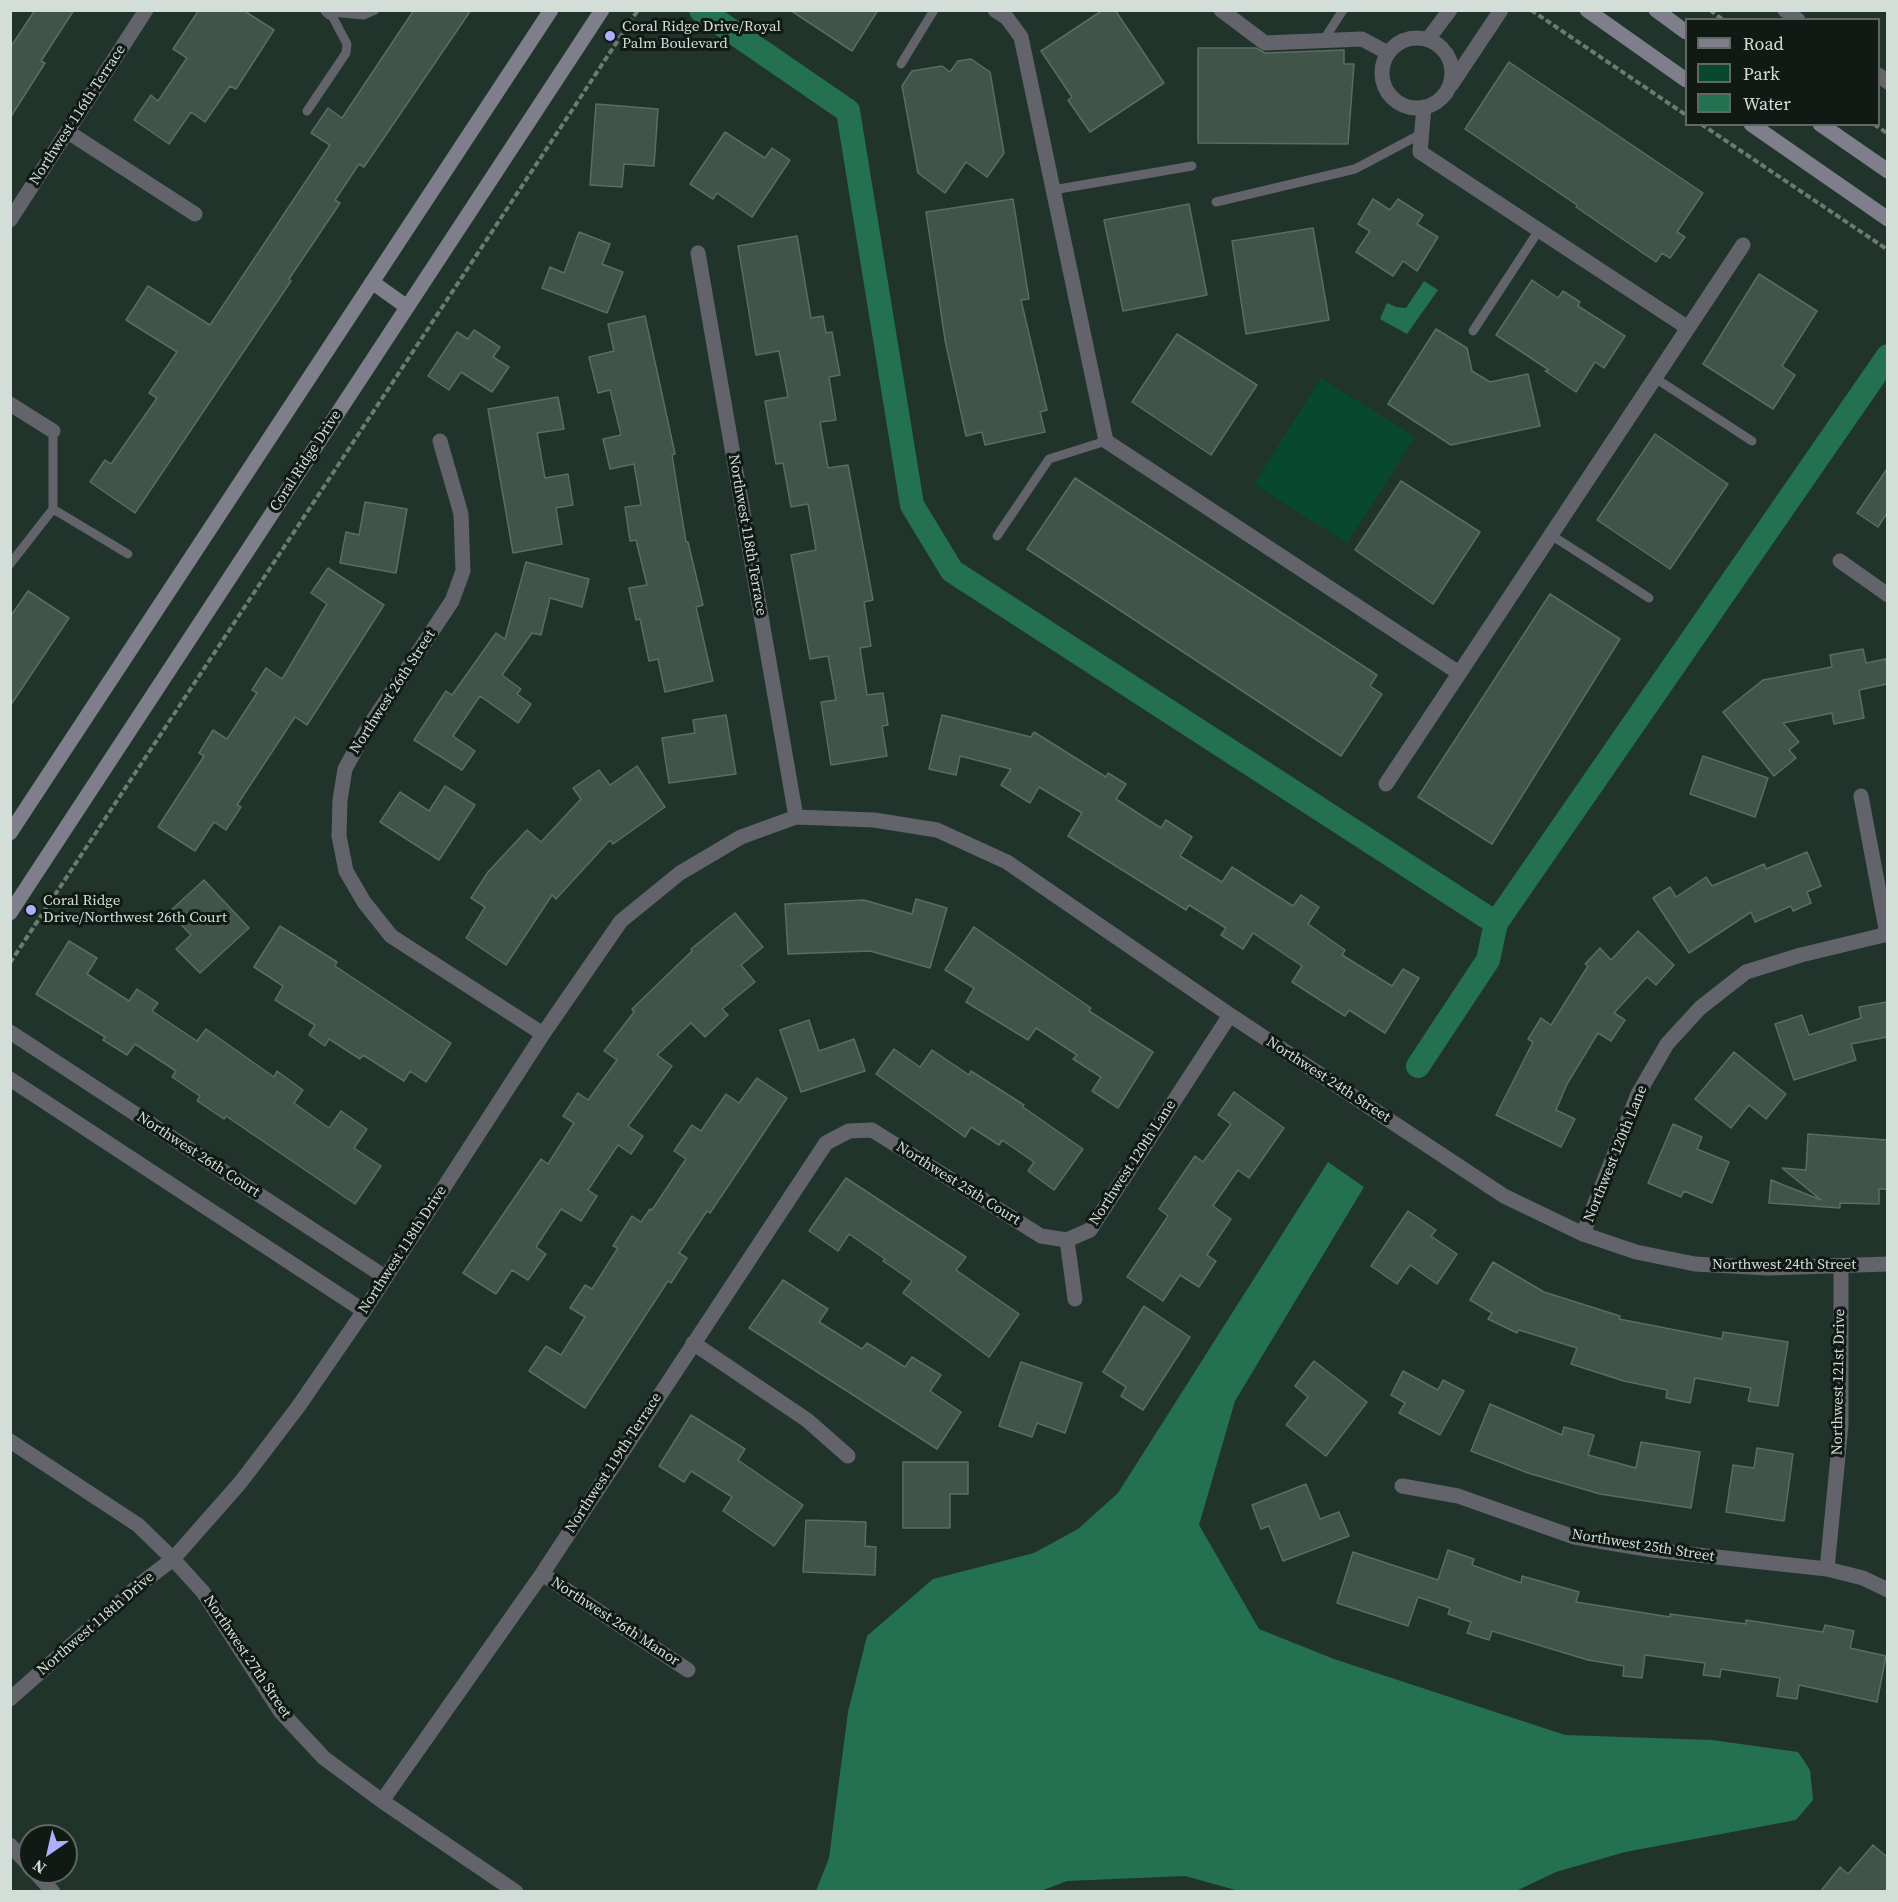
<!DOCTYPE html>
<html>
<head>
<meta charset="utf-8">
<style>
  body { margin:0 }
  #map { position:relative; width:1898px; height:1902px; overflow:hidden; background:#21342b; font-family:"Source Serif 4",serif }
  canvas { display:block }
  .frame { position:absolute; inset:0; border:12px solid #d3ded8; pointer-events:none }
  .legend { position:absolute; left:1685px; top:18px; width:195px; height:108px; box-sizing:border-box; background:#111915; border:2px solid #5f6863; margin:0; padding:8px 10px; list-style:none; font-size:18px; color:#d3ded8 }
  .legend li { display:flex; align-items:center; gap:12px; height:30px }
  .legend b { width:30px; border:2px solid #5f6863 }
  .north { position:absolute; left:18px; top:1824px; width:60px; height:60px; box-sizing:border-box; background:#111915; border:2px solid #5f6863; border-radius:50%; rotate:214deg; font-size:16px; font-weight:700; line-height:24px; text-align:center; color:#d3ded8 }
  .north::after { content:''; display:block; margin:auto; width:21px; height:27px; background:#aeaefb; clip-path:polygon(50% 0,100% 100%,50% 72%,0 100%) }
</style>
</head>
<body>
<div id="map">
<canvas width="1898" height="1902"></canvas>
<div class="frame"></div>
<ul class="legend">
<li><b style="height:8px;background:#7f7f8c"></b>Road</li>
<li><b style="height:16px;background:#084730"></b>Park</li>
<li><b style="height:16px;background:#247152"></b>Water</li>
</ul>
<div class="north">N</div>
</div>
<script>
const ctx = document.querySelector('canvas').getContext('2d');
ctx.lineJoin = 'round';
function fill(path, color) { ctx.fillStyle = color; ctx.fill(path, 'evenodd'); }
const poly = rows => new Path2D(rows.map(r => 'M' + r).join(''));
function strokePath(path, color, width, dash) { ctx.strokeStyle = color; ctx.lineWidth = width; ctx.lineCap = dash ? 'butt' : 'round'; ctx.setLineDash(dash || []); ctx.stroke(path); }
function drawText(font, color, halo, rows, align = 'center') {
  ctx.font = font + ' "Source Serif 4",serif'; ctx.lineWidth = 6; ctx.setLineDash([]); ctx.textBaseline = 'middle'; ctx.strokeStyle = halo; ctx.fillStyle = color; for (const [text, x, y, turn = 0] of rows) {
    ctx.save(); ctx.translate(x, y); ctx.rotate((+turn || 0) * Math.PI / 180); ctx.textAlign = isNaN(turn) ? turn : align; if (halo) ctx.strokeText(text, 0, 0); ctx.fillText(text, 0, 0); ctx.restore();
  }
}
fill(poly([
  [1321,378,1415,437,1347,543,1254,484]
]), '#084730');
fill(poly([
  [1424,281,1438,290,1407,334,1380,319,1387,303,1396,307,1406,308],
  [1328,1162,1364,1187,1235,1401,1199,1525,1259,1629,1334,1659,1565,1735,1712,1740,1798,1752,1810,1770,1813,1800,1796,1820,1625,1852,1556,1872,1516,1891,1239,1891,1185,1876,1067,1881,1038,1892,816,1891,829,1858,848,1712,867,1636,933,1579,1034,1553,1078,1529,1118,1493]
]), '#247152');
strokePath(poly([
  [701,10,848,111,912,505,952,571,1496,923,1888,356],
  [1418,1066,1488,960,1496,923]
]), '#247152', 24);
const building = poly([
  [35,10,74,10,41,61,45,63,10,118,10,48,35,10],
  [199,10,243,10,274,30,236,89,230,86,205,122,191,112,169,144,134,120,151,95,158,101,187,58,173,49,199,10],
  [414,10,471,10,364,167,359,164,335,200,340,203,289,279,291,281,135,513,90,482,105,460,111,464,157,398,149,393,177,352,126,320,148,286,210,325,330,145,311,133,328,108,342,118,414,10],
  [790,10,878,10,852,51,790,10],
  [1103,10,1115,10,1164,83,1090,132,1068,100,1072,97,1041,51,1103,10],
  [1198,48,1256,48,1265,53,1344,50,1344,64,1354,64,1348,144,1198,143,1198,48],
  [971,59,990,72,1004,153,987,177,966,162,945,193,918,173,902,86,912,71,942,66,950,72,958,61,971,59],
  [1509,62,1703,193,1677,232,1685,237,1670,258,1662,253,1656,262,1576,207,1577,205,1465,129,1509,62],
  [596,104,658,109,654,166,624,164,622,187,590,185,596,104],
  [725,132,765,158,772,148,790,160,752,217,717,193,713,199,690,184,725,132],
  [1013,199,1029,299,1021,300,1047,410,1040,412,1045,432,985,445,982,432,966,436,945,340,926,212,1013,199],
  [1373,199,1390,210,1398,199,1423,215,1417,224,1438,237,1417,271,1403,261,1393,276,1356,252,1370,231,1358,224,1373,199],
  [1189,204,1207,295,1123,311,1104,220,1189,204],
  [1313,228,1329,320,1246,334,1232,241,1313,228],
  [579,232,610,244,602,264,623,272,607,313,542,288,550,267,564,273,579,232],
  [797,236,811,318,823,316,826,333,832,332,840,375,829,377,836,420,820,422,828,468,848,465,873,600,864,602,871,646,860,648,867,695,883,693,888,725,882,726,887,756,831,765,821,702,836,700,828,656,810,659,791,555,816,550,808,504,791,507,783,463,776,464,765,401,788,397,779,351,756,355,738,246,797,236],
  [1759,274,1817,311,1782,366,1795,375,1773,409,1703,364,1759,274],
  [1532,280,1558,298,1563,291,1580,302,1578,306,1625,336,1604,368,1595,362,1576,392,1545,371,1549,370,1496,335,1532,280],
  [645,316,675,454,672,455,686,542,688,542,703,605,696,607,713,681,665,692,658,659,649,661,640,619,636,620,629,588,647,585,636,540,630,541,625,507,641,505,634,464,610,469,603,439,621,435,610,390,598,393,589,357,614,351,608,324,645,316],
  [1436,329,1467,348,1472,371,1490,382,1528,374,1540,426,1451,445,1388,404,1436,329],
  [474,330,500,347,493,357,509,367,492,392,461,372,449,390,428,376,457,332,468,339,474,330],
  [1177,334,1257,385,1211,455,1132,402,1177,334],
  [558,397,564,429,537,433,545,478,568,474,573,505,556,508,562,544,513,553,488,409,558,397],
  [1655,434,1728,484,1670,569,1597,520,1655,434],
  [1887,469,1887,513,1878,527,1857,513,1887,469],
  [1075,478,1377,675,1370,686,1382,694,1341,756,1027,549,1075,478],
  [1401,481,1480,532,1433,604,1355,550,1401,481],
  [365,502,407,509,396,573,340,563,346,532,359,535,365,502],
  [526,562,589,579,582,607,550,598,541,635,532,633,502,675,521,689,517,694,531,704,518,723,480,696,453,736,475,751,462,770,414,740,446,691,452,695,496,633,505,639,526,562],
  [328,568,384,605,307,725,295,717,237,805,241,807,226,830,214,822,195,851,158,827,204,756,199,753,213,730,227,739,257,693,252,690,266,668,282,679,327,604,311,593,328,568],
  [28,591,69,618,10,706,10,617,28,591],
  [1550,594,1620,639,1492,844,1418,797,1550,594],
  [1863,649,1866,663,1886,659,1887,669,1887,684,1859,690,1864,718,1834,724,1832,713,1783,723,1799,742,1789,750,1796,758,1774,776,1723,712,1763,680,1832,667,1830,655,1863,649],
  [726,715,736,774,669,783,662,738,695,733,693,720,726,715],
  [942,715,1031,737,1034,732,1106,777,1108,773,1126,784,1116,799,1161,828,1166,820,1192,837,1180,856,1222,882,1232,867,1293,906,1301,895,1319,907,1308,924,1345,950,1342,955,1392,986,1403,969,1419,978,1385,1033,1349,1010,1345,1016,1292,982,1302,966,1253,933,1243,949,1221,935,1226,928,1189,905,1186,910,1068,836,1082,813,1039,787,1030,803,1001,785,1011,769,960,756,956,775,929,769,942,715],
  [1703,756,1768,778,1755,817,1690,794,1703,756],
  [637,766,665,807,613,844,610,840,556,899,552,895,506,965,466,938,485,907,471,898,488,872,527,830,541,842,581,799,573,788,599,770,610,785,637,766],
  [445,786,475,805,439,860,380,822,400,792,429,811,445,786],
  [1807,852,1821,886,1807,892,1811,903,1793,911,1791,906,1755,922,1751,912,1689,953,1653,898,1670,887,1676,897,1706,877,1712,886,1764,864,1766,869,1807,852],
  [204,880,249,928,200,973,176,949,191,935,169,912,204,880],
  [916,899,947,908,930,968,870,951,788,954,785,904,864,900,912,914,916,899],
  [735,913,763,947,741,965,755,982,722,1009,728,1015,705,1037,691,1023,657,1055,672,1066,628,1126,643,1136,631,1154,618,1145,588,1190,597,1196,581,1221,561,1209,536,1247,546,1254,528,1280,512,1270,496,1294,463,1273,541,1159,548,1164,574,1123,563,1116,578,1093,588,1100,617,1060,604,1051,634,1012,632,1009,692,951,691,949,735,913],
  [280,926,337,962,335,966,451,1043,426,1082,410,1071,404,1081,363,1055,360,1059,329,1039,325,1046,309,1035,315,1025,275,1000,283,986,254,967,280,926],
  [974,927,1091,1008,1089,1011,1153,1052,1118,1108,1092,1091,1101,1077,1073,1059,1077,1055,1036,1028,1028,1040,966,1002,974,988,945,970,974,927],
  [1638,931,1674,965,1656,985,1647,977,1614,1013,1625,1020,1611,1041,1598,1033,1567,1084,1556,1110,1575,1119,1561,1147,1496,1115,1533,1042,1528,1039,1541,1018,1551,1025,1588,966,1585,964,1600,948,1611,960,1638,931],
  [69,941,97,958,87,974,129,1001,137,989,158,1003,152,1011,197,1041,206,1029,274,1077,277,1071,303,1090,294,1103,329,1128,341,1111,367,1129,354,1148,381,1166,355,1204,226,1116,224,1119,197,1101,200,1096,172,1077,176,1071,135,1044,127,1055,103,1040,105,1037,36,994,69,941],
  [1887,1002,1887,1037,1851,1044,1856,1060,1794,1080,1775,1024,1802,1015,1809,1035,1861,1018,1859,1007,1887,1002],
  [809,1020,819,1051,854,1039,865,1071,801,1092,780,1030,809,1020],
  [894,1049,920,1067,932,1050,969,1075,971,1071,1024,1105,1023,1107,1083,1149,1054,1190,1028,1171,1034,1162,1002,1140,999,1145,971,1127,965,1137,876,1074,894,1049],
  [1734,1052,1786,1094,1766,1119,1749,1105,1731,1128,1695,1099,1734,1052],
  [757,1078,787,1098,710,1213,707,1211,679,1253,687,1258,671,1283,668,1281,585,1408,529,1371,546,1346,561,1355,585,1317,570,1308,585,1285,592,1289,618,1248,613,1246,632,1216,641,1222,650,1209,652,1210,686,1159,674,1151,692,1125,701,1131,726,1094,739,1103,757,1078],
  [1234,1092,1284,1128,1249,1178,1238,1170,1213,1206,1231,1219,1207,1255,1216,1261,1199,1287,1180,1275,1163,1301,1127,1277,1168,1216,1159,1209,1195,1156,1203,1162,1231,1124,1218,1115,1234,1092],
  [1673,1124,1702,1137,1697,1149,1729,1162,1712,1203,1684,1191,1681,1197,1648,1183,1673,1124],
  [1808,1134,1887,1140,1887,1189,1879,1189,1879,1204,1840,1203,1840,1208,1769,1203,1771,1180,1821,1200,1782,1168,1806,1170,1808,1134],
  [846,1178,966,1257,956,1270,1019,1314,989,1357,903,1293,912,1281,883,1261,885,1259,849,1234,838,1251,809,1231,846,1178],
  [1408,1211,1436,1230,1431,1236,1457,1254,1437,1284,1410,1265,1397,1284,1371,1266,1408,1211],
  [1493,1262,1544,1292,1620,1316,1619,1319,1722,1339,1723,1332,1788,1342,1778,1406,1748,1401,1751,1388,1695,1378,1690,1403,1666,1398,1667,1390,1624,1381,1571,1364,1577,1348,1519,1330,1517,1333,1488,1319,1492,1313,1470,1300,1493,1262],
  [783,1280,828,1309,819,1322,862,1349,867,1343,905,1367,912,1357,941,1375,930,1391,961,1412,937,1449,749,1328,783,1280],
  [1144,1306,1190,1337,1143,1410,1121,1396,1126,1387,1103,1372,1144,1306],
  [1314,1361,1367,1402,1326,1456,1286,1425,1308,1397,1295,1386,1314,1361],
  [1021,1362,1082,1383,1065,1433,1037,1423,1032,1437,999,1426,1021,1362],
  [1403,1371,1438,1390,1443,1380,1464,1391,1440,1435,1399,1413,1405,1403,1391,1395,1403,1371],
  [1490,1404,1562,1435,1564,1427,1594,1435,1588,1455,1636,1468,1641,1442,1700,1452,1691,1508,1600,1494,1528,1473,1471,1451,1490,1404],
  [691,1415,745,1449,738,1460,803,1505,774,1546,723,1511,732,1497,691,1471,684,1482,659,1466,691,1415],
  [1757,1448,1793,1454,1784,1521,1726,1512,1733,1465,1754,1468,1757,1448],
  [903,1462,968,1462,968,1494,950,1494,950,1528,903,1528,903,1462],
  [1306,1484,1320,1519,1339,1512,1349,1536,1283,1561,1269,1526,1261,1529,1252,1505,1306,1484],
  [806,1520,866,1522,865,1546,876,1547,875,1575,803,1572,806,1520],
  [1448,1550,1474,1559,1472,1565,1521,1583,1522,1576,1579,1592,1576,1602,1670,1617,1670,1614,1746,1624,1746,1620,1823,1632,1825,1625,1854,1631,1850,1648,1886,1656,1877,1702,1799,1685,1797,1699,1777,1696,1780,1678,1721,1669,1720,1677,1703,1675,1705,1663,1645,1655,1642,1678,1623,1676,1624,1666,1588,1660,1492,1631,1489,1640,1467,1633,1471,1622,1448,1614,1450,1608,1418,1597,1408,1626,1337,1603,1353,1552,1438,1580,1448,1550],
  [1873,1845,1887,1857,1887,1892,1820,1892,1840,1867,1848,1874,1873,1845]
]);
fill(building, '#41544a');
strokePath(building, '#596d63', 1.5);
strokePath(poly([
  [1531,10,1686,115],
  [1710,10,1723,20],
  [1701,124,1888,250],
  [1874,124,1888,134],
  [10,963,638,10]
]), '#6b7b73', 4, [6, 3]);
strokePath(poly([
  [330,12,364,15,375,10],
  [1323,41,1343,10],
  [901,64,934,10],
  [307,111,346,53,347,44,330,12],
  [1053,190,1192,166],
  [1216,202,1355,169,1421,134],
  [1473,331,1539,230],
  [1655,378,1752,441],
  [53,431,53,509],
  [1551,535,1649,598],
  [997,536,1049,459,1106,441],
  [10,564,53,509,128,554]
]), '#62636b', 9);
strokePath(poly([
  [328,10,330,12],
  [995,10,1007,18,1021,37,1106,441,1459,673],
  [1221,10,1265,43,1362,39,1388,53],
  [1785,10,1798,20],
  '1382 73a35 35 0 1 1 70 0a35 35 0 1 1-70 0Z',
  [1428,39,1450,10],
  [1878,75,1888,82],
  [1451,85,1501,10],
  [1424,107,1420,152,1688,328],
  [68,132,195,214],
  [10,220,146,10],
  [698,253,796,817],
  [10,404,53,431],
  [440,441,461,514,463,571,452,601,364,734,345,769,340,800,339,836,346,871,364,902,391,936,543,1034],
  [1840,561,1888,595],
  [1386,784,1743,245],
  [1861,796,1887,934],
  [10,1032,385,1277],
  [10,1079,364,1311],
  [1583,1234,1638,1094,1667,1044,1700,1008,1746,972,1801,955,1888,934],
  [1067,1240,1090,1230,1230,1015],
  [1067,1240,1075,1299],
  [693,1343,807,1420,848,1456],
  [10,1441,138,1525,173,1559,203,1592,280,1711,324,1758,382,1801,516,1892],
  [1402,1486,1458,1496,1574,1537,1652,1550,1827,1569,1863,1578,1888,1590],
  [1827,1569,1841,1425,1841,1267],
  [542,1574,688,1670],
  [10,1699,139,1585,173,1559,240,1483,298,1407,364,1311,543,1034,621,921,680,873,741,837,796,817,874,820,937,830,1007,862,1230,1015,1504,1196,1583,1234,1636,1252,1695,1264,1768,1268,1888,1264],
  [382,1801,542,1574,826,1143,849,1131,872,1130,1041,1236,1067,1240],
  [10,1845,30,1866],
  [35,1872,53,1892]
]), '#62636b', 15);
strokePath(poly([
  [1587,10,1686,80],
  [1656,10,1686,32],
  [1751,124,1888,219],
  [1820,124,1888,171],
  [372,282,407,307],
  [10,833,551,10],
  [10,913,602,10]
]), '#7f7f8c', 15);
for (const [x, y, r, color] of [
  [610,36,6,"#aeaefb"],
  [31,910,6,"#aeaefb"]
]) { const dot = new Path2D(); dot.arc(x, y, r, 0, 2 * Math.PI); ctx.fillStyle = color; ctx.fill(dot); strokePath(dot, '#111915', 2); }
drawText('15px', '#d3ded8', '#111915', [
  ["Coral Ridge Drive/Royal",622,27],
  ["Palm Boulevard",622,44],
  ["Coral Ridge",43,901],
  ["Drive/Northwest 26th Court",43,918]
], 'left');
drawText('15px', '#d3ded8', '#111915', [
  ["Northwest 116th Terrace",78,115,-57],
  ["Coral Ridge Drive",306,461,-57],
  ["Northwest 118th Terrace",747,535,80],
  ["Northwest 26th Street",393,692,-57],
  ["Northwest 24th Street",1328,1080,33],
  ["Northwest 120th Lane",1616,1154,-68],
  ["Northwest 26th Court",198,1155,33],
  ["Northwest 120th Lane",1133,1163,-57],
  ["Northwest 25th Court",958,1184,32],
  ["Northwest 118th Drive",403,1250,-57],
  ["Northwest 24th Street",1784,1265],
  ["Northwest 121st Drive",1839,1382,-89],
  ["Northwest 119th Terrace",614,1463,-57],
  ["Northwest 25th Street",1643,1546,9],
  ["Northwest 26th Manor",615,1622,33],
  ["Northwest 118th Drive",96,1624,-41],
  ["Northwest 27th Street",247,1657,56]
]);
</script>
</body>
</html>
